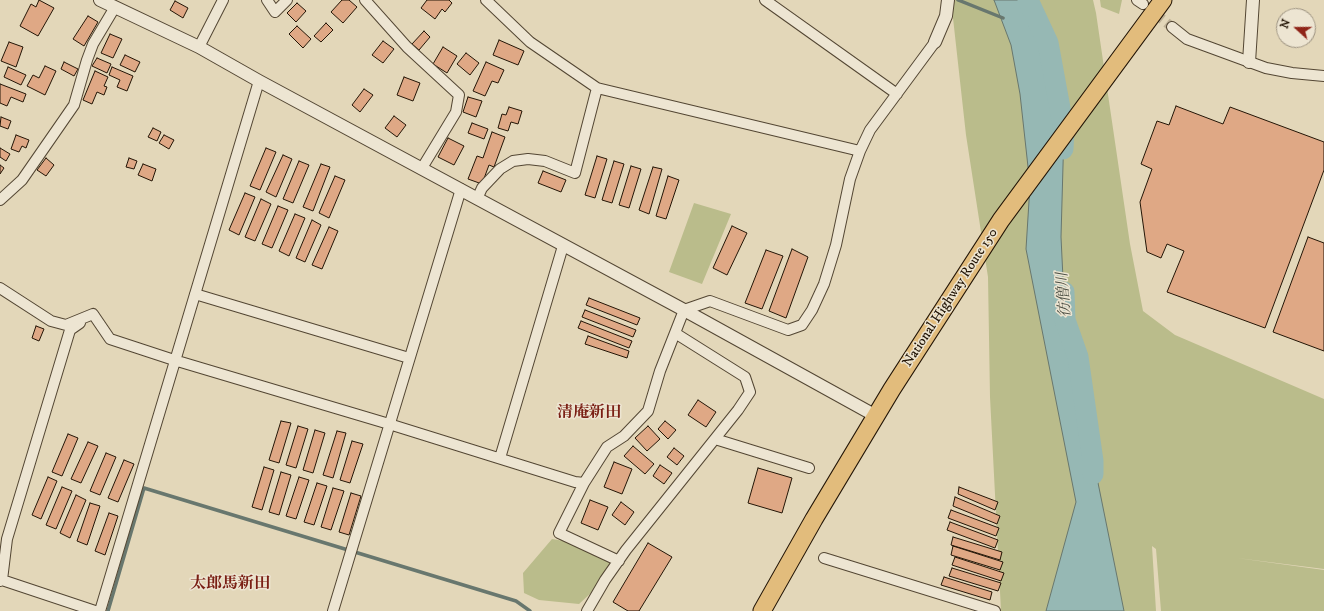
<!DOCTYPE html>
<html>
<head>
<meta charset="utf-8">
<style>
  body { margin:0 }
  #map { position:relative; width:1324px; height:611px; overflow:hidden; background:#e3d7b9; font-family:"IM FELL DW Pica",serif }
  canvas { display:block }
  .north { position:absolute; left:1276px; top:8px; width:40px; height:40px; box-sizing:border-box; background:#ede5d2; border:1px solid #9c9280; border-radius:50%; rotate:291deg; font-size:11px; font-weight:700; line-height:16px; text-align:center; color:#231506 }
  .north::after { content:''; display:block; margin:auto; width:14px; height:18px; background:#8f2418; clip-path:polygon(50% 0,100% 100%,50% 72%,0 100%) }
</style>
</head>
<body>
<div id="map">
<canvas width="1324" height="611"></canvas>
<div class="north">N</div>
</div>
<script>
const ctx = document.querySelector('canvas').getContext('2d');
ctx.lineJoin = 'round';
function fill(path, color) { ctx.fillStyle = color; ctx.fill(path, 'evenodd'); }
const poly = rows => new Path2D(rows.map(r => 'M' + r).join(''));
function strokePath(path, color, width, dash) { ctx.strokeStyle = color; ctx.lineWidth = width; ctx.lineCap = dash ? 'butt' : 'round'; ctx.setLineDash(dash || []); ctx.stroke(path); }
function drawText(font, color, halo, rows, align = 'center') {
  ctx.font = font + ' "IM FELL DW Pica","Noto Serif JP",serif'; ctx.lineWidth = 3; ctx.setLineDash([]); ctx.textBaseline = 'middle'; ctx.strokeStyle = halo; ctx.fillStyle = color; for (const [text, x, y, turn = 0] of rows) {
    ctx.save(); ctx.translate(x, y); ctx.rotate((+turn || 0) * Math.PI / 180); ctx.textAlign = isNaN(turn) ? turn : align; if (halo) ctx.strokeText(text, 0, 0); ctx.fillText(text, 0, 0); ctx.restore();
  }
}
fill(poly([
  [951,0,1093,0,1096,13,1130,244,1143,311,1175,335,1324,399,1324,569,1237,558,1324,570,1324,611,1161,611,1156,549,1152,546,1156,611,1001,611,990,397,988,277,966,135],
  [1100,0,1122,0,1119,14,1101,7],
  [694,203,731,214,702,284,669,272],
  [552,539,582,544,619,561,605,580,579,604,539,600,524,593,523,573]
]), '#babc8b');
const water = poly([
  [994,0,1029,0,1064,130,1061,237,1065,320,1124,611,1046,611,1076,502,1026,249,1030,185,1020,94,1011,45,994,0]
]);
fill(water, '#96b8b4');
strokePath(water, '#68776e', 1);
strokePath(poly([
  [958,0,1003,18],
  [1034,30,1044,33],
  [108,611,144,488,516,601,530,611]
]), '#68776e', 3.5);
strokePath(poly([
  [1028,0,1048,43,1064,130,1063,149],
  [1064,292,1065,320,1078,357,1093,461,1093,474]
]), '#96b8b4', 21);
const building = poly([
  [39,0,54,8,38,36,20,26,31,4,36,7,39,0],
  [342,0,349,0,357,7,343,23,331,12,342,0],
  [427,0,449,0,452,3,445,12,442,9,435,19,421,8,427,0],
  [175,1,188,8,183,18,170,10,175,1],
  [297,3,306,11,296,22,287,13,297,3],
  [88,16,98,22,84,46,73,39,88,16],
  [326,23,333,30,321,42,314,36,326,23],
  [297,26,311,39,303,48,289,34,297,26],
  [424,31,430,37,419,50,412,44,424,31],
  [110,34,122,39,113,58,101,53,110,34],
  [499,40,524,51,518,65,493,55,499,40],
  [383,41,394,49,383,63,372,55,383,41],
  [9,42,23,47,16,67,1,61,9,42],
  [443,47,457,56,447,73,433,64,443,47],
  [466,53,479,63,470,75,457,64,466,53],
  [125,55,140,62,135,72,120,65,125,55],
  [97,58,111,64,107,73,92,66,97,58],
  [64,62,78,69,74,76,61,69,64,62],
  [486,62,504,70,498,83,492,81,485,96,473,91,486,62],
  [45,66,56,71,45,95,27,86,33,75,39,78,45,66],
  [8,67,26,75,21,85,4,77,8,67],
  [112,67,133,76,127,91,117,87,120,80,109,75,112,67],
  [95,71,108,77,104,86,107,87,104,95,97,92,92,104,83,100,95,71],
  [404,77,420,83,413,101,397,95,404,77],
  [0,84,26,94,23,102,11,97,7,106,0,103,0,84],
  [364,89,373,95,360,112,352,105,364,89],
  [468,97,482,101,476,117,463,112,468,97],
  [1176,106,1223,124,1230,107,1324,142,1324,170,1265,328,1167,292,1184,251,1167,244,1161,258,1147,252,1140,202,1152,169,1141,164,1157,121,1169,125,1176,106],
  [509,107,522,111,518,124,511,122,508,131,498,128,502,114,506,115,509,107],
  [394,116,406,125,397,137,385,128,394,116],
  [1,117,11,121,8,129,0,126,1,117],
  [472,123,488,129,484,139,468,133,472,123],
  [153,128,161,132,157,141,148,137,153,128],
  [492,132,505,137,494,167,489,165,482,184,468,179,477,156,483,158,492,132],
  [16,135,29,140,26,148,22,146,19,152,11,149,16,135],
  [164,135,174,140,169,149,159,143,164,135],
  [448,138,464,146,454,165,438,157,448,138],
  [0,148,10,154,6,161,0,157,0,148],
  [266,148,276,152,260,190,250,186,266,148],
  [283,155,292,159,276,197,266,192,283,155],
  [597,156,607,159,595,198,585,195,597,156],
  [46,158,54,165,46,176,37,170,46,158],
  [129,158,137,161,134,169,126,167,129,158],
  [299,161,309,165,293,203,283,199,299,161],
  [614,161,624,164,612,203,602,200,614,161],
  [143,164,156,169,152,181,138,175,143,164],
  [321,164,330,167,313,211,303,207,321,164],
  [0,165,4,168,0,174,0,165],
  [631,166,641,169,629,208,619,205,631,166],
  [653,167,662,169,649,214,639,210,653,167],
  [543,171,566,180,561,192,538,183,543,171],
  [335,176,345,180,329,218,319,213,335,176],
  [668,176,679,180,666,219,656,216,668,176],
  [245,193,255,197,239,235,229,230,245,193],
  [261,199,271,204,255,241,245,237,261,199],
  [278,206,288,210,272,248,262,244,278,206],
  [295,214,305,218,289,256,279,251,295,214],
  [312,220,321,225,305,262,296,258,312,220],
  [732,226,747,233,727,275,713,268,732,226],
  [329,227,338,231,322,269,312,265,329,227],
  [1308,237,1324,243,1324,351,1273,332,1308,237],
  [792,249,808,257,786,318,769,311,792,249],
  [766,250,783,256,762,309,745,303,766,250],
  [589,298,640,318,637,325,586,305,589,298],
  [585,310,636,330,633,337,582,317,585,310],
  [581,321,632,341,629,348,578,328,581,321],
  [36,326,44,329,39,341,32,338,36,326],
  [588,336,629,351,627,358,585,344,588,336],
  [698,400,716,412,706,427,688,415,698,400],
  [281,421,291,423,279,463,269,460,281,421],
  [665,421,676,430,668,439,658,429,665,421],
  [298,426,308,429,296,468,286,465,298,426],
  [648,426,660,439,647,451,635,438,648,426],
  [315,430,325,433,313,473,303,470,315,430],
  [337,431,346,433,333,478,323,475,337,431],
  [68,434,78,438,62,476,52,472,68,434],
  [352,441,363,444,350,483,340,480,352,441],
  [88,442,98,446,81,483,71,479,88,442],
  [633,446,654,464,645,474,624,456,633,446],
  [674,448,684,456,677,465,667,457,674,448],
  [106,453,116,457,100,495,90,491,106,453],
  [124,460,134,464,118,502,108,498,124,460],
  [614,462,632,469,622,494,604,487,614,462],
  [660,465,672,473,664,484,653,476,660,465],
  [264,467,274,470,262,510,252,507,264,467],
  [758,468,792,478,782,513,748,503,758,468],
  [281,472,291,475,279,515,269,512,281,472],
  [48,477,57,481,41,519,32,515,48,477],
  [299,477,309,480,296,519,286,516,299,477],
  [317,483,327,486,314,525,304,522,317,483],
  [62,487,72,491,56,529,46,525,62,487],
  [959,487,998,502,995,510,958,494,959,487],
  [333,488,344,491,331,530,321,527,333,488],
  [351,493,361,496,349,535,339,532,351,493],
  [76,495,86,500,70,538,60,533,76,495],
  [955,497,1000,516,997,524,953,506,955,497],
  [590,500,608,507,598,530,581,523,590,500],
  [621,502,634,512,625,525,612,515,621,502],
  [90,503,100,506,87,545,77,541,90,503],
  [951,510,999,528,996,536,948,518,951,510],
  [109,513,118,516,105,555,95,551,109,513],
  [950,522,998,540,995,548,947,530,950,522],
  [953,537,1002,552,1000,560,951,545,953,537],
  [648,543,672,557,639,611,628,611,613,602,648,543],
  [953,546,1003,562,1000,570,951,555,953,546],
  [955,557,1004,573,1001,581,952,565,955,557],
  [952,568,1001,583,998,591,949,576,952,568],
  [944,577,992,592,990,600,941,585,944,577]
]);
fill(building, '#dfa885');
strokePath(building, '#231506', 1);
strokePath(poly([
  [1143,4,1172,27]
]), '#bdb095', 10, [10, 5]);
const minor = poly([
  [267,0,275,12,287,0],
  [365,0,407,47,459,95,456,112,422,168],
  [486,0,530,42,597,88,860,151],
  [765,0,897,94],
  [1137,0,1143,4],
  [1172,27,1187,39,1266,68,1292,73,1324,76],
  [199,47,223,0],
  [477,199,482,188,500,169,513,161,528,159,545,161,575,173,597,88],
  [0,200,22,180,74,105,87,60,93,44,115,7],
  [0,288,51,321,66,325,93,314,110,339,174,360,389,424,575,482,584,483],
  [195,294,409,358],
  [715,439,809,468],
  [500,458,563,246],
  [824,558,995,611],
  [619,561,559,533,584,483,607,447,624,436,648,411,660,371,684,310,710,301,788,330,802,325,812,310,824,284,836,245,850,179,860,151,870,130,935,42],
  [2,580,7,539,70,330,80,323],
  [0,581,2,580,95,611],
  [100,611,259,81],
  [333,611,461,189],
  [587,611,605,580,626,550,738,410,750,392,745,377,675,333]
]);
const tertiary = poly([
  [100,0,199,47,259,81,684,310,876,416],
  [935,42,946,16,948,0],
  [1249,62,1253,0]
]);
const trunk = poly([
  [762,611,814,519,892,389,1001,220,1163,0]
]);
strokePath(minor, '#534633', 12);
strokePath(tertiary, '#534633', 14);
strokePath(trunk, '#231506', 19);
strokePath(minor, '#ede5d2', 10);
strokePath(tertiary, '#ede5d2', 12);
strokePath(trunk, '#e2bc7c', 17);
drawText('14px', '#231506', '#ede5d2', [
  ["National Highway Route 150",951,298,-57]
]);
drawText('italic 15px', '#4b4e43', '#ede5d2', [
  ["彷僧川",1065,295,-94]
]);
drawText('bold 16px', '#7a1f14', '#ede5d2', [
  ["清庵新田",589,414],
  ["太郎馬新田",230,585]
]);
</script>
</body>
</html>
